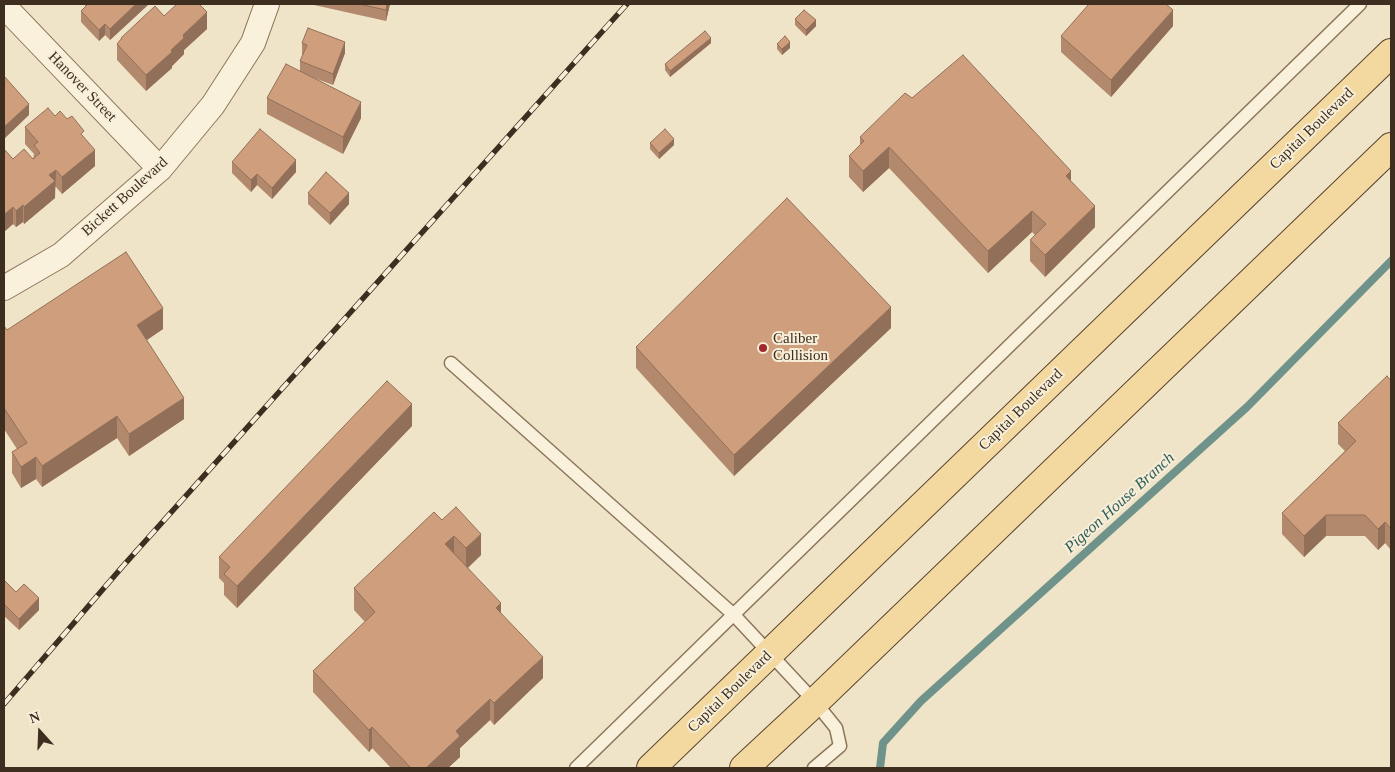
<!DOCTYPE html>
<html>
<head>
<meta charset="utf-8">
<style>
  body { margin:0 }
  #map { position:relative; width:1395px; height:772px; overflow:hidden; background:#f0e4c8; font-family:"Times New Roman",serif }
  canvas { display:block }
  .frame { position:absolute; inset:0; border:5px solid #3d2e20; pointer-events:none }
  .north { position:absolute; left:15px; top:707px; width:50px; height:50px; -webkit-text-stroke:4px #f7eed8; paint-order:stroke; rotate:340deg; font-size:14px; font-weight:700; line-height:20px; text-align:center; color:#3d2e20 }
  .north::after { content:''; display:block; margin:auto; width:18px; height:22px; background:#3d2e20; clip-path:polygon(50% 0,100% 100%,50% 72%,0 100%) }
</style>
</head>
<body>
<div id="map">
<canvas width="1395" height="772"></canvas>
<div class="frame"></div>
<div class="north">N</div>
</div>
<script>
const ctx = document.querySelector('canvas').getContext('2d');
ctx.lineJoin = 'round';
const poly = rows => new Path2D(rows.map(r => 'M' + r).join(''));
function strokePath(path, color, width, dash) { ctx.strokeStyle = color; ctx.lineWidth = width; ctx.lineCap = dash ? 'butt' : 'round'; ctx.setLineDash(dash || []); ctx.stroke(path); }
function fill(path, color) { ctx.fillStyle = color; ctx.fill(path, 'evenodd'); }
function drawText(font, color, halo, rows, align = 'center') {
  ctx.font = font + ' "Times New Roman",serif'; ctx.lineWidth = 4; ctx.setLineDash([]); ctx.textBaseline = 'middle'; ctx.strokeStyle = halo; ctx.fillStyle = color; for (const [text, x, y, turn = 0] of rows) {
    ctx.save(); ctx.translate(x, y); ctx.rotate((+turn || 0) * Math.PI / 180); ctx.textAlign = isNaN(turn) ? turn : align; if (halo) ctx.strokeText(text, 0, 0); ctx.fillText(text, 0, 0); ctx.restore();
  }
}
strokePath(poly([
  [880,768,883,743,921,701,1247,407,1391,261]
]), '#6f938a', 8);
const service = poly([
  [451,363,734,615,815,702,836,728,840,746,814,768],
  [576,768,1360,4]
]);
const minor = poly([
  [4,6,160,169],
  [4,288,61,255,160,169,213,105,253,43,267,4]
]);
const primary = poly([
  [651,768,1391,53],
  [744,768,815,702,1391,147]
]);
strokePath(service, '#8d765c', 15);
strokePath(minor, '#8d765c', 26);
strokePath(primary, '#5b4430', 30);
strokePath(service, '#faf1dc', 12);
strokePath(minor, '#faf1dc', 24);
strokePath(primary, '#f3d9a0', 28);
const rail = poly([
  [4,704,123,566,627,4]
]);
strokePath(rail, '#3d2e20', 5.5);
strokePath(rail, '#f7eed8', 4, [11]);
fill(poly([
  [85,4,149,4,110,40,105,35,99,41,81,22,81,11,85,7],
  [314,4,390,4,386,21,314,5],
  [164,16,207,29,184,50,184,54,172,66,172,68,146,91,117,60,117,44,121,39,121,38],
  [795,19,816,26,806,36,795,25],
  [1173,26,1111,97,1061,52,1061,36],
  [302,43,345,53,333,85,311,77,361,118,343,154,267,114,267,98,300,72,300,61,303,55,302,54],
  [711,43,670,77,665,70,665,64],
  [777,44,790,48,782,55,777,49],
  [912,98,1071,181,1095,227,1045,277,1030,261,1030,240,1035,235,1032,232,988,273,889,168,863,192,849,177,849,156,860,145,860,137],
  [55,116,84,137,95,166,62,194,56,187,55,187,55,198,24,224,23,222,16,227,13,224,5,231,4,229,4,149,13,159,33,159,34,154,25,144,25,127],
  [650,143,674,145,659,159,650,149],
  [232,162,296,172,272,199,257,185,251,192,232,173],
  [308,193,349,204,330,225,308,204],
  [4,326,7,330,163,329,146,340,184,419,129,456,117,438,42,487,36,479,21,488,12,473,12,452,17,449,4,429],
  [891,328,734,476,636,368,636,347],
  [1391,381,1391,550,1385,543,1378,550,1365,536,1326,536,1304,557,1282,534,1282,513,1345,451,1338,444,1338,423],
  [412,426,237,608,224,595,224,583,219,578,219,557],
  [442,520,481,555,468,568,501,613,543,678,494,725,490,720,460,748,460,757,448,768,391,768,372,748,369,752,313,692,313,671,365,622,354,610,354,588],
  [4,580,16,592,39,610,19,630,4,616]
]), '#b2896c');
fill(poly([
  [136,4,149,4,110,40,110,29],
  [387,4,390,4,386,21,386,10],
  [1173,10,1173,26,1111,97,1111,80],
  [207,12,207,29,184,50,184,54,172,66,172,68,146,91,146,75,171,50,183,35],
  [816,20,816,26,806,36,806,30],
  [105,24,105,35,99,41,99,30],
  [711,38,711,43,670,77,670,71],
  [345,42,345,53,333,85,333,74],
  [790,42,790,48,782,55,782,49],
  [361,102,361,118,343,154,343,137],
  [29,104,29,115,4,139,4,127],
  [674,139,674,145,659,159,659,153],
  [889,147,889,168,863,192,863,171],
  [95,150,95,166,62,194,62,177],
  [296,160,296,172,272,199,272,188],
  [56,170,55,198,24,224,24,207,49,175],
  [1071,171,1071,192,1066,176],
  [257,174,257,185,251,192,251,180],
  [349,193,349,204,330,225,330,213],
  [23,205,23,222,16,227,16,211],
  [1095,206,1095,227,1045,277,1045,255],
  [13,207,13,224,5,231,5,214],
  [1032,211,1032,232,988,273,988,251],
  [891,307,891,328,734,476,734,455],
  [163,308,163,329,137,347,137,325],
  [184,398,184,419,129,456,129,434],
  [412,404,412,426,237,608,237,586],
  [117,416,117,438,42,487,42,466],
  [36,457,36,479,21,488,21,467],
  [1326,515,1326,536,1304,557,1304,536],
  [1385,522,1385,543,1378,550,1378,529],
  [481,534,481,555,466,569,466,548],
  [454,536,454,557,445,544],
  [39,598,39,610,19,630,19,619],
  [501,603,501,624,496,608],
  [543,657,543,678,494,725,494,703],
  [490,699,490,720,460,748,460,757,448,768,426,768,456,731],
  [372,727,372,748,369,752,369,730]
]), '#916f58');
const building = poly([
  [86,4,136,4,110,29,105,24,99,30,81,11,87,5,86,4],
  [177,4,199,4,207,12,183,35,184,38,171,50,172,52,146,75,117,44,122,38,121,38,155,6,164,16,177,4],
  [359,4,387,4,386,10,359,4],
  [1089,4,1166,4,1173,10,1111,80,1061,36,1089,4],
  [804,10,816,20,806,30,795,19,804,10],
  [308,28,345,42,333,74,300,61,307,45,302,43,308,28],
  [705,31,711,38,670,71,665,64,705,31],
  [785,36,790,42,782,49,777,44,785,36],
  [963,55,1071,171,1066,176,1095,206,1045,255,1030,240,1046,224,1032,211,988,251,889,147,863,171,849,156,864,141,860,137,905,93,912,98,963,55],
  [286,64,361,102,343,137,267,98,286,64],
  [4,76,29,104,4,127,4,76],
  [48,108,55,116,60,111,67,119,72,116,84,131,81,134,95,150,62,177,56,170,49,175,55,181,24,207,23,205,16,211,13,207,5,214,4,213,4,149,13,159,24,149,33,159,40,153,34,145,38,142,25,127,48,108],
  [260,129,296,160,272,188,257,174,251,180,232,162,260,129],
  [665,129,674,139,659,153,650,143,665,129],
  [326,172,349,193,330,213,308,193,326,172],
  [787,198,891,307,734,455,636,347,787,198],
  [126,252,163,308,137,325,184,398,129,434,117,416,42,466,36,457,21,467,12,452,27,443,4,408,4,326,7,330,126,252],
  [1387,376,1391,381,1391,529,1385,522,1378,529,1365,515,1326,515,1304,536,1282,513,1356,441,1338,423,1387,376],
  [387,381,412,404,237,586,224,574,230,567,219,557,387,381],
  [456,507,481,534,466,548,454,536,445,544,501,603,496,608,543,657,494,703,490,699,456,731,460,736,426,768,411,768,372,727,369,730,313,671,375,612,354,588,434,512,442,520,456,507],
  [4,580,16,592,24,584,39,598,19,619,4,604,4,580]
]);
fill(building, '#cf9f7d');
strokePath(building, '#916f58', 1);
for (const [x, y, r, color] of [
  [763,348,5,"#9e2a2b"]
]) { const dot = new Path2D(); dot.arc(x, y, r, 0, 2 * Math.PI); ctx.fillStyle = color; ctx.fill(dot); strokePath(dot, '#f7eed8', 2); }
drawText('15px', '#3d2e20', '#f7eed8', [
  ["Hanover Street",82,87,46],
  ["Capital Boulevard",1312,129,-44],
  ["Bickett Boulevard",125,197,-42],
  ["Capital Boulevard",1021,410,-44],
  ["Capital Boulevard",730,692,-44]
]);
drawText('15px', '#3d2e20', '#f7eed8', [
  ["Caliber",773,339],
  ["Collision",773,356]
], 'left');
drawText('italic 16px', '#2f5d5a', '#f7eed8', [
  ["Pigeon House Branch",1120,503,-42]
]);
</script>
</body>
</html>
